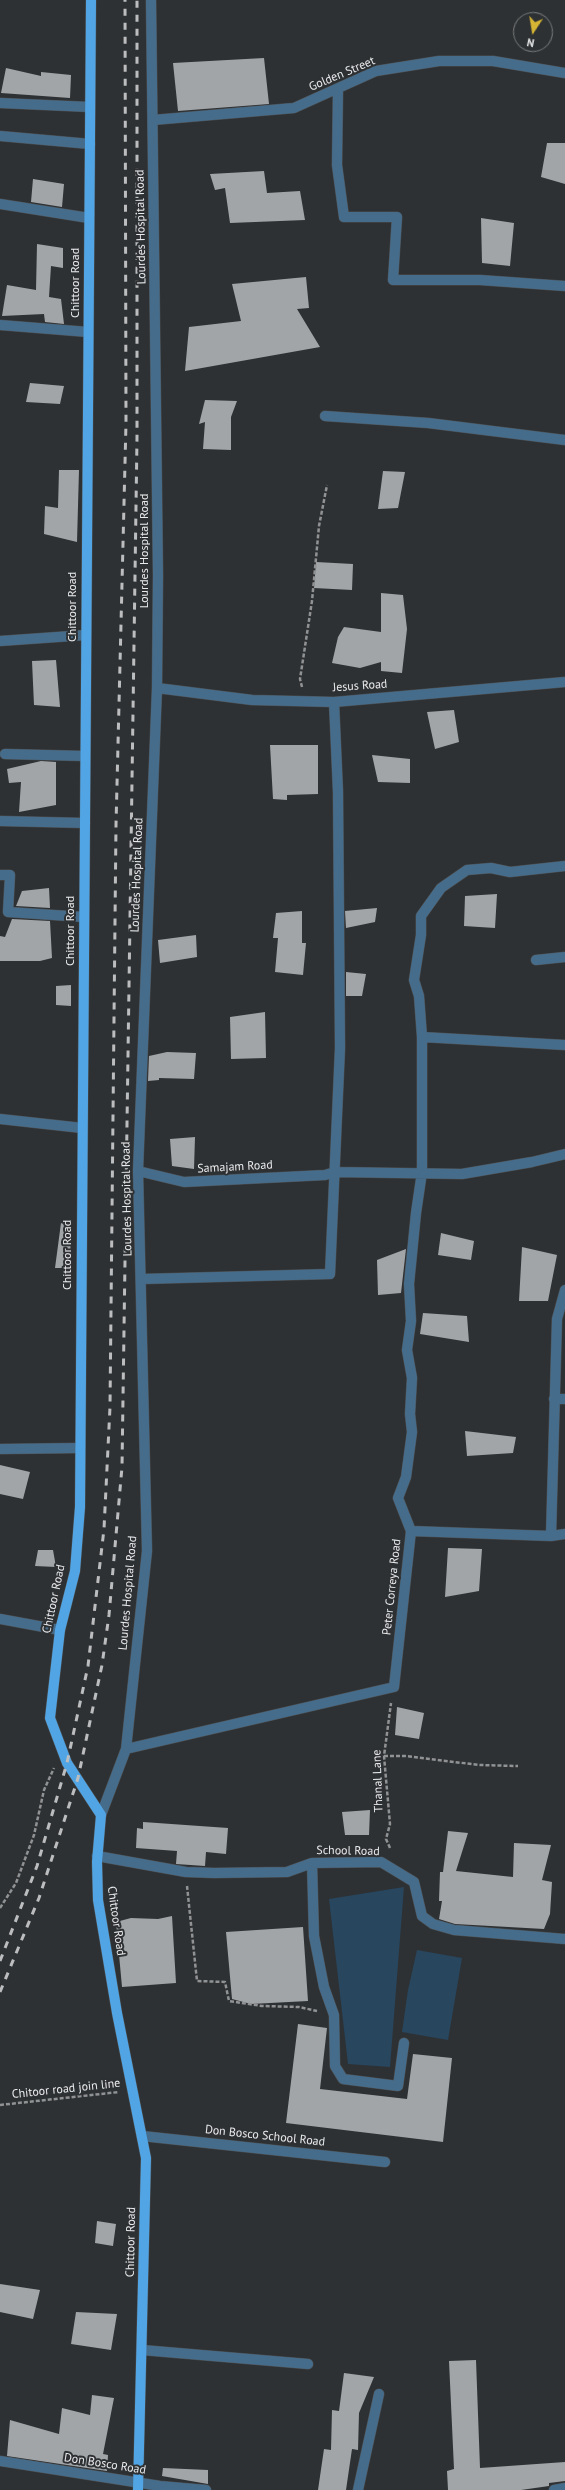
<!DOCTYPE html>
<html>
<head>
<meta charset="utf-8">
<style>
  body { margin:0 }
  #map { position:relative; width:565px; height:2490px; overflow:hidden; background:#2e3133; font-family:"PT Sans",sans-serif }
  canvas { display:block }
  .north { position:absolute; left:513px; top:12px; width:40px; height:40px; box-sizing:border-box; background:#2e3133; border:1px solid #797b7d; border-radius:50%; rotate:192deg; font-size:11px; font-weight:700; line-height:16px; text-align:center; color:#e9eaec }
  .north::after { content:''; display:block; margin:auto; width:14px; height:18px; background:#d6b534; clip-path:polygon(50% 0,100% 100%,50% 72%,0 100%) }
</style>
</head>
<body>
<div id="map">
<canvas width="565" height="2490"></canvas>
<div class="north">N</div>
</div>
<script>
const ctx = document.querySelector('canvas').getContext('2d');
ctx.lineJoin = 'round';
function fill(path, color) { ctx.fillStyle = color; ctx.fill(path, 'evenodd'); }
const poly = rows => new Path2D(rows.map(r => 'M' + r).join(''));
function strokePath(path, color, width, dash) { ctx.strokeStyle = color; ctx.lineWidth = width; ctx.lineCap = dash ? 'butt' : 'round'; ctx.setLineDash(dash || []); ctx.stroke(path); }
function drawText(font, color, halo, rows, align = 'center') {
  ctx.font = font + ' "PT Sans",sans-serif'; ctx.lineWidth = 4; ctx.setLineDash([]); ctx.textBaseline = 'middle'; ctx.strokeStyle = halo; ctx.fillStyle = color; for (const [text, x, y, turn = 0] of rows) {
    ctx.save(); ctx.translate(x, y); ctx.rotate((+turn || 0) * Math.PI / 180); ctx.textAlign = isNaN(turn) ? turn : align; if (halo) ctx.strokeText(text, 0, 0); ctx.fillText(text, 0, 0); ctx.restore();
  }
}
fill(poly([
  [404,1887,390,2067,348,2064,329,1899],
  [417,1950,462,1958,448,2040,402,2032,408,1990]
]), '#28465e');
fill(poly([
  [264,58,269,104,178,111,173,63],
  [6,68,41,76,41,72,71,75,70,98,1,93],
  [547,143,565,143,565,184,541,177],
  [264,171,267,193,300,191,305,220,230,223,225,188,215,190,210,174],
  [33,179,64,184,62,207,31,202],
  [481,218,514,223,510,266,482,263],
  [37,244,63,248,63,268,51,266,49,297,61,299,64,324,45,322,44,314,2,316,7,285,36,290],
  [306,277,309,308,297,309,320,347,185,371,189,327,241,321,232,284],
  [30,383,64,386,60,404,26,402],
  [205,400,237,401,231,417,231,450,203,449,205,422,199,424],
  [59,470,79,470,77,542,44,534,45,506,58,508],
  [383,471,405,472,398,508,378,509],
  [316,562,353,564,352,590,314,588],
  [381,593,403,595,407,629,402,673,381,671,381,662,360,668,332,663,338,637,344,627,381,632],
  [56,660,60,707,34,705,32,661],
  [454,710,459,742,435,749,427,712],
  [270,745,318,745,318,794,287,795,287,800,273,799],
  [372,755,410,759,410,783,378,782],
  [41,761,56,762,56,805,19,812,21,782,9,783,7,769],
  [49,888,50,908,16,906,22,891],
  [497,894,495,928,464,926,465,896],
  [377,908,375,922,346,928,345,911],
  [302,911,302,943,306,943,303,975,275,972,278,938,273,938,276,913],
  [12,919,50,921,52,958,40,961,0,961,0,936,5,937],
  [196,935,197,957,160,963,158,940],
  [346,972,366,974,362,996,346,996],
  [71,985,71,1006,56,1005,56,986],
  [265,1012,266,1058,231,1059,230,1017],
  [167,1052,196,1053,194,1079,159,1078,159,1080,148,1081,149,1056],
  [195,1137,194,1169,172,1166,170,1139],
  [61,1223,71,1224,70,1268,55,1268],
  [441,1233,474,1241,471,1260,438,1255],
  [522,1247,557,1255,548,1301,519,1301],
  [406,1249,401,1293,378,1295,377,1260],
  [423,1313,467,1316,469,1342,420,1334],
  [465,1431,516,1437,513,1453,467,1456],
  [0,1465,30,1472,23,1499,0,1494],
  [448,1548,482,1549,479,1591,445,1597],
  [38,1550,53,1550,56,1567,35,1566],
  [397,1707,424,1713,419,1739,395,1735],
  [370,1810,369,1835,345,1835,342,1812],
  [143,1822,228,1828,226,1854,206,1852,205,1866,176,1864,177,1851,136,1848,137,1828,143,1829],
  [448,1831,468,1833,456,1871,513,1877,514,1843,551,1845,542,1880,552,1882,550,1914,544,1929,455,1924,439,1919,442,1901,439,1901,440,1872,443,1872],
  [172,1916,176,1983,122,1987,116,1922,131,1918,158,1919],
  [303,1927,308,2001,251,2004,232,1999,226,1932],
  [298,2024,327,2028,320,2089,407,2099,413,2054,452,2058,443,2142,286,2123],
  [97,2221,116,2224,113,2246,95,2243],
  [0,2284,40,2290,33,2319,0,2312],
  [76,2312,117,2314,111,2350,71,2344],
  [476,2360,480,2468,565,2462,565,2481,549,2483,549,2486,521,2490,448,2490,447,2471,454,2469,449,2361],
  [344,2373,374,2377,359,2413,358,2450,352,2449,346,2490,318,2490,324,2449,331,2450,332,2410,339,2411],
  [92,2395,114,2398,103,2454,108,2455,107,2471,7,2456,10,2420,59,2434,62,2408,90,2415],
  [163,2468,208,2470,208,2484,162,2476]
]), '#a2a5a8');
const minor = poly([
  [338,89,337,165,344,217,397,217,393,280,480,280,565,286],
  [0,103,90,107],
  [153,120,294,108,376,71,439,61,493,61,565,73],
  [0,136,90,144],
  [0,204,89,218],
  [0,325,88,332],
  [325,416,428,423,565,440],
  [0,641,86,635],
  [157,688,252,700,334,702,565,682],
  [5,754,85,756],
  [0,821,85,823],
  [0,875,10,875,8,912,84,917],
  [536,960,565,957],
  [422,1037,565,1045],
  [0,1119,82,1128],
  [138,1171,184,1182,325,1175,335,1172,462,1174,532,1162,565,1154],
  [142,1279,330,1274,340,1048,338,792,334,702],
  [554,1399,565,1399],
  [0,1449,80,1448],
  [411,1531,398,1498,406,1477,412,1432,410,1414,412,1378,407,1350,411,1321,409,1284,416,1213,422,1172,422,1037,419,996,414,980,421,935,421,916,441,888,467,870,491,868,510,872,565,866],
  [551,1536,565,1534],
  [0,1619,60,1630],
  [126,1749,394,1687,411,1531,551,1536,557,1319,565,1290],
  [101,1815,126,1749,147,1551,138,1171,157,688,158,575,151,0],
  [97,1856,186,1872,214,1873,287,1872,312,1863,381,1862,414,1882,422,1916,433,1924,454,1930,565,1939],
  [312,1863,314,1936,324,1987,334,2015,335,2066,343,2079,398,2086,404,2043],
  [142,2136,385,2162],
  [142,2350,308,2364],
  [0,2461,160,2486,206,2490],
  [358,2490,379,2394],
  [554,2490,565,2488]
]);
const major = poly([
  [91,0,80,1507,75,1571,60,1630,50,1718,67,1763,101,1815,97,1862,98,1900,117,2013,146,2158,138,2490]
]);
strokePath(minor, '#4c4f51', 11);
strokePath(major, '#4c4f51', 11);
strokePath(poly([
  [302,687,300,679,312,601,319,526,327,485],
  [384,1756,405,1756,479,1765,518,1766],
  [390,1848,386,1839,390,1824,384,1756,391,1703],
  [187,1886,197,1981,225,1982,229,2001,262,2006,299,2007,317,2011],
  [0,1908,16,1883,34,1835,44,1790,54,1768],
  [0,2105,119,2092]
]), '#909294', 2.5, [4, 2]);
strokePath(minor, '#466c8b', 10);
strokePath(major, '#52a5e4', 10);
strokePath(poly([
  [0,1961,37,1866,67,1763,88,1666,104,1529,110,1407,116,825,126,423,125,0],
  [0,1992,39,1898,78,1778,102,1665,109,1615,122,1467,137,438,137,0]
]), '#bcbdbf', 3, [7, 7]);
drawText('12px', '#e9eaec', '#2e3133', [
  ["Golden Street",342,74,-23],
  ["Lourdes Hospital Road",141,227,-91],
  ["Chittoor Road",76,283,-90],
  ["Lourdes Hospital Road",145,551,-90],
  ["Chittoor Road",73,607,-90],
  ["Jesus Road",360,686,-4],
  ["Lourdes Hospital Road",137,875,-88],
  ["Chittoor Road",71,931,-90],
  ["Samajam Road",235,1167,-3],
  ["Lourdes Hospital Road",127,1199,-91],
  ["Chittoor Road",68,1255,-90],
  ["Peter Correya Road",392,1587,-84],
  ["Lourdes Hospital Road",128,1593,-85],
  ["Chittoor Road",54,1599,-78],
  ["Thanal Lane",378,1781,-92],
  ["School Road",348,1851,1],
  ["Chittoor Road",116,1921,82],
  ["Chitoor road join line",66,2089,-6],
  ["Don Bosco School Road",265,2136,6],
  ["Chittoor Road",131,2242,-89],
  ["Don Bosco Road",105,2464,9]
]);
</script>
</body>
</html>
